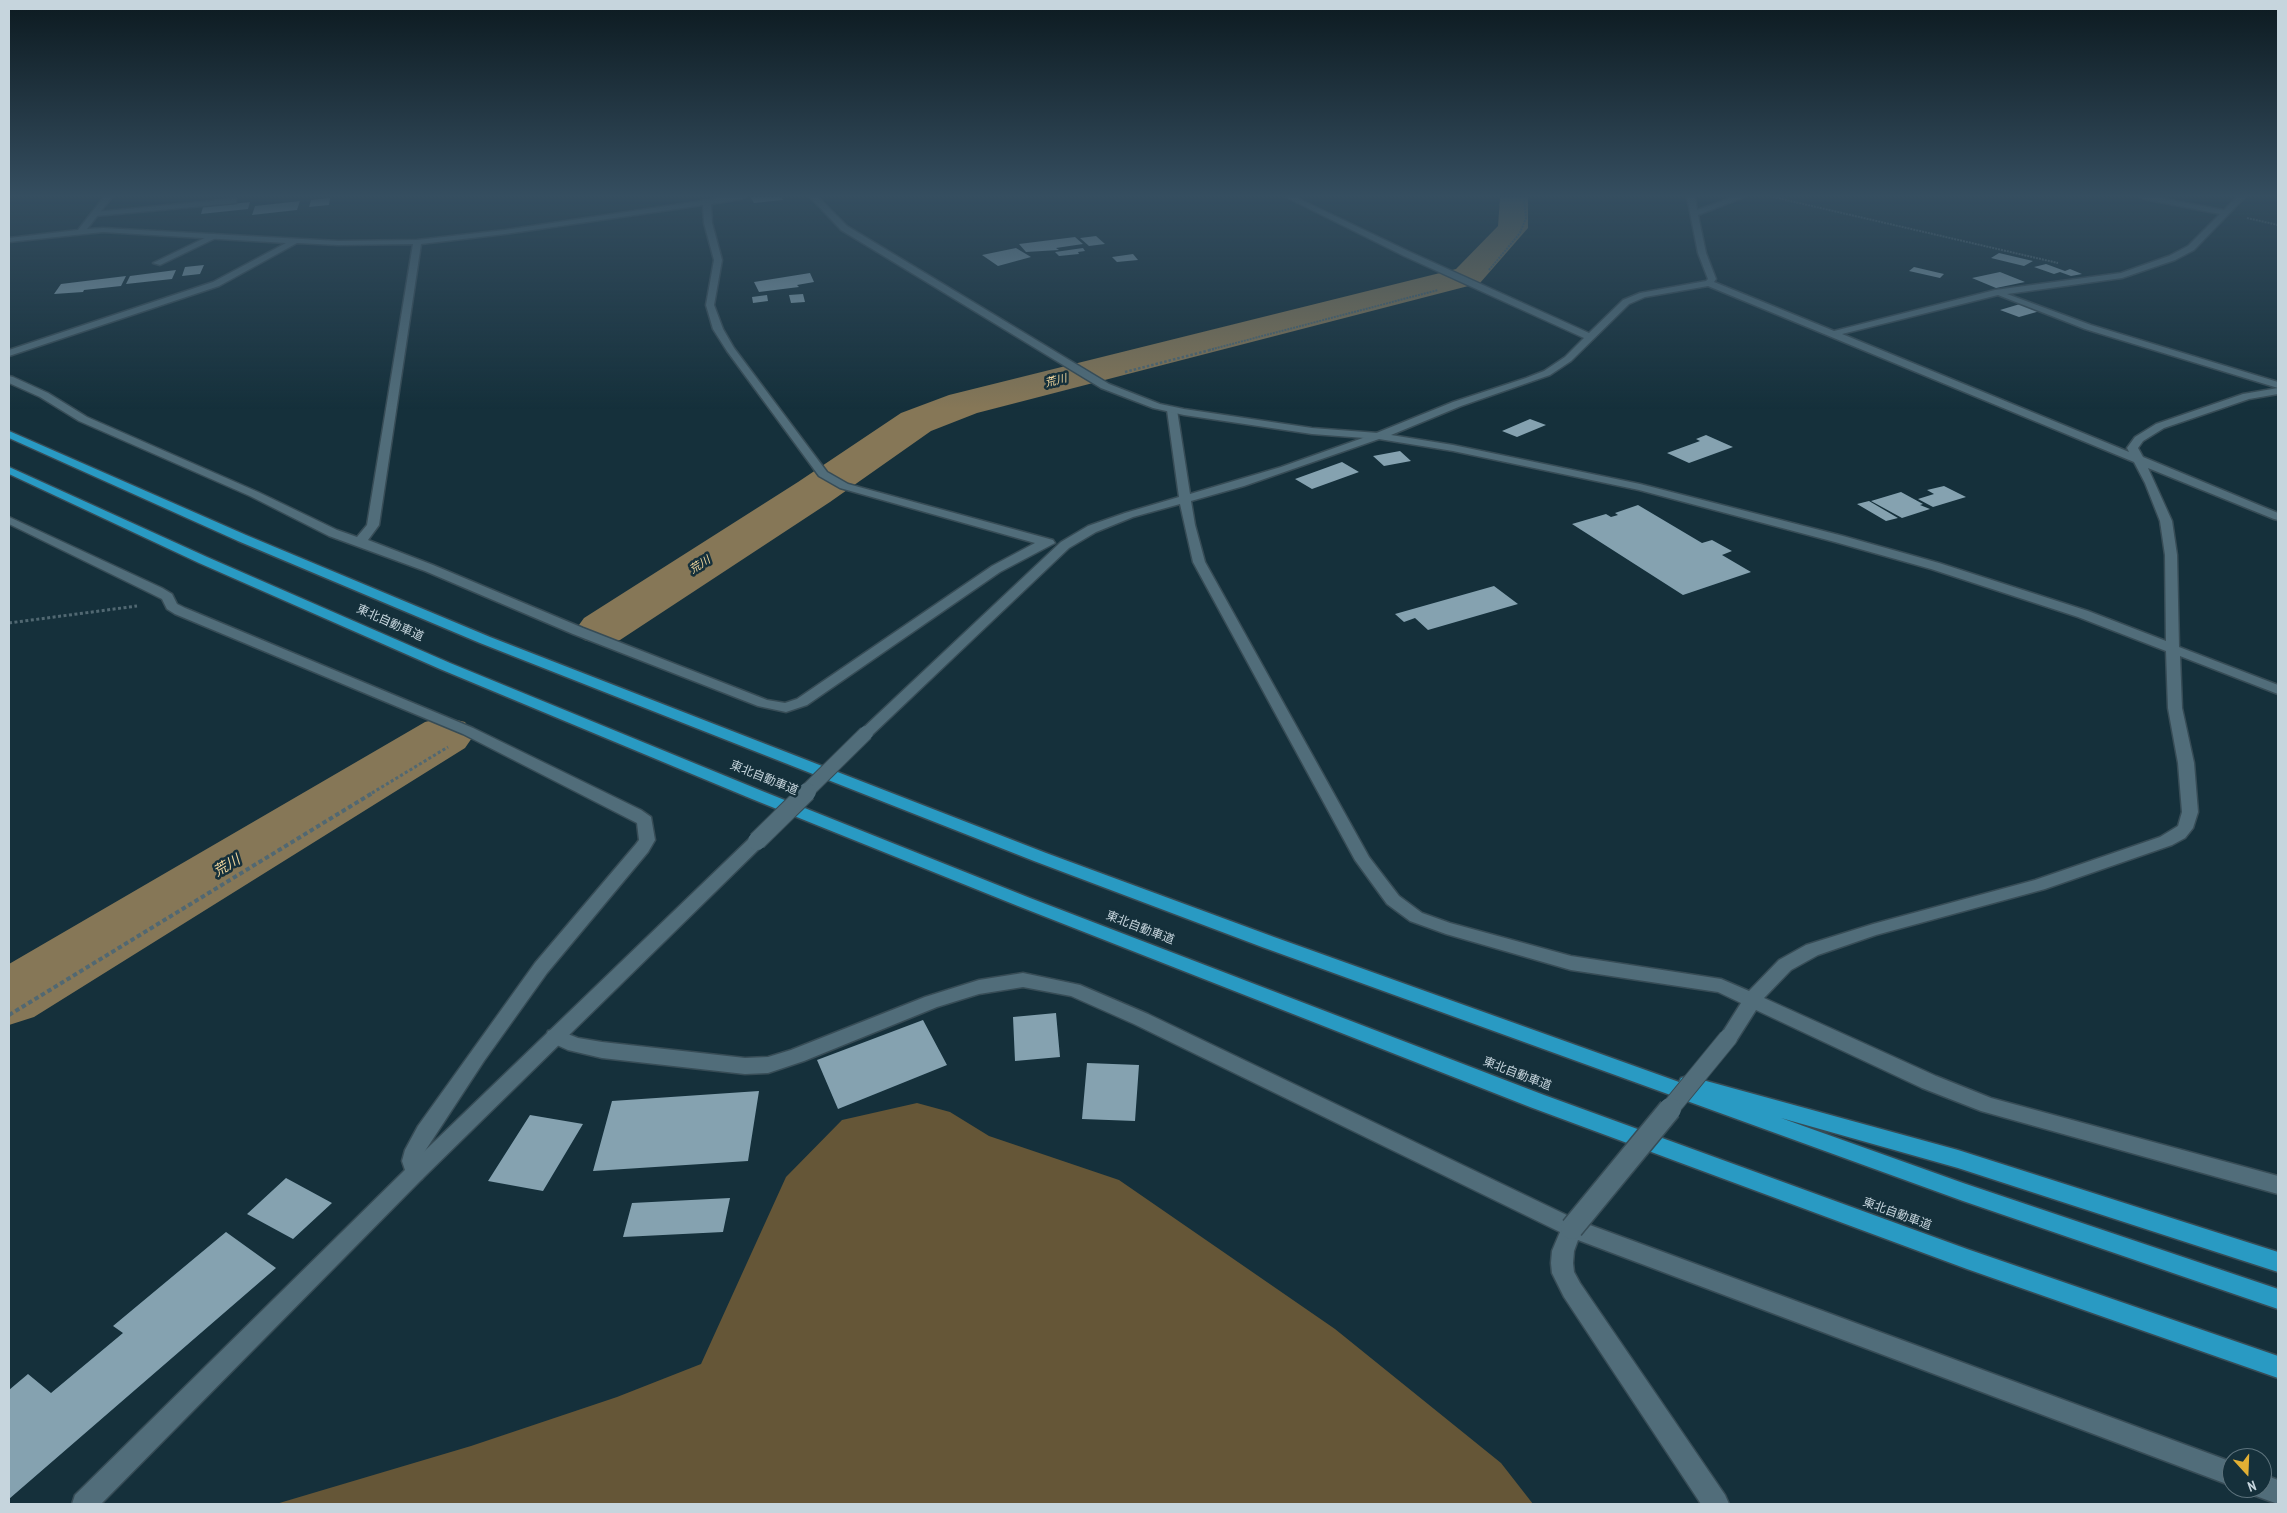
<!DOCTYPE html>
<html>
<head>
<meta charset="utf-8">
<style>
  body { margin:0 }
  #map { position:relative; width:2287px; height:1513px; overflow:hidden; background:#15303b; font-family:"PT Sans Narrow",sans-serif }
  canvas { display:block }
  .frame { position:absolute; inset:0; border:10px solid #c6d5dd; pointer-events:none }
  .north { position:absolute; left:2222px; top:1448px; width:50px; height:50px; box-sizing:border-box; background:#15303b; border:1px solid #5c727c; border-radius:50%; rotate:160deg; font-size:14px; font-weight:700; line-height:20px; text-align:center; color:#c6d5dd }
  .north::after { content:''; display:block; margin:auto; width:18px; height:22px; background:#e1af34; clip-path:polygon(50% 0,100% 100%,50% 72%,0 100%) }
</style>
</head>
<body>
<div id="map">
<canvas width="2287" height="1513"></canvas>
<div class="frame"></div>
<div class="north">N</div>
</div>
<script>
const ctx = document.querySelector('canvas').getContext('2d');
ctx.lineJoin = 'round';
function fill(path, color) { ctx.fillStyle = color; ctx.fill(path, 'evenodd'); }
const poly = rows => new Path2D(rows.map(r => 'M' + r).join(''));
function strokePath(path, color, width, dash) { ctx.strokeStyle = color; ctx.lineWidth = width; ctx.lineCap = dash ? 'butt' : 'round'; ctx.setLineDash(dash || []); ctx.stroke(path); }
function drawText(font, color, halo, rows, align = 'center') {
  ctx.font = font + ' "PT Sans Narrow","Noto Sans JP",sans-serif'; ctx.lineWidth = 5; ctx.setLineDash([]); ctx.textBaseline = 'middle'; ctx.strokeStyle = halo; ctx.fillStyle = color; for (const [text, x, y, turn = 0] of rows) {
    ctx.save(); ctx.translate(x, y); ctx.rotate((+turn || 0) * Math.PI / 180); ctx.textAlign = isNaN(turn) ? turn : align; if (halo) ctx.strokeText(text, 0, 0); ctx.fillText(text, 0, 0); ctx.restore();
  }
}
fill(poly([
  [917,1103,950,1112,989,1136,1119,1180,1335,1329,1501,1463,1533,1504,276,1504,471,1446,617,1397,701,1364,786,1177,842,1120]
]), '#655637');
fill(poly([
  [1500,197,1528,197,1528,228,1480,283,977,413,931,431,830,502,620,640,602,645,584,640,576,629,584,618,798,482,901,413,949,395,1456,269,1498,226,1500,197],
  [445,717,465,722,474,735,465,748,34,1017,9,1025,9,964,425,722,445,717]
]), '#867757');
fill(poly([
  [750,197,781,197,783,200,754,203],
  [330,198,329,205,309,207,311,200],
  [300,201,297,210,252,215,255,206],
  [250,202,248,209,201,214,203,207],
  [1096,236,1105,244,1089,246,1080,238],
  [1075,237,1083,244,1056,248,1059,250,1026,252,1019,244],
  [1016,248,1031,257,998,266,982,255],
  [1083,248,1085,251,1078,252,1079,254,1059,256,1055,252],
  [1999,253,2033,261,2024,266,1991,258],
  [1133,254,1138,260,1117,262,1112,257],
  [2046,264,2065,271,2070,269,2082,274,2071,276,2060,272,2054,274,2034,267],
  [204,265,200,274,182,276,185,267],
  [1914,267,1944,274,1940,278,1909,271],
  [176,270,172,279,126,284,130,276],
  [2000,272,2025,282,1996,288,1972,278],
  [810,273,814,282,797,285,799,287,759,292,754,282],
  [126,276,121,286,84,290,83,292,54,294,61,284],
  [803,294,805,302,791,303,789,295],
  [767,295,768,301,753,303,752,297],
  [2020,304,2040,311,2019,317,2000,310],
  [1530,419,1546,425,1517,437,1502,431],
  [1706,435,1733,447,1689,463,1667,453,1700,441,1696,439],
  [1400,451,1411,461,1384,466,1373,456],
  [1342,462,1359,472,1312,489,1295,479],
  [1944,486,1966,497,1933,507,1918,499,1934,494,1927,490],
  [1901,492,1923,504,1920,505,1930,509,1902,518,1871,501],
  [1869,501,1898,518,1886,521,1857,504],
  [1638,505,1702,543,1712,540,1732,551,1722,555,1751,572,1683,595,1572,524,1606,514,1611,517,1618,515,1615,513],
  [1494,586,1518,604,1428,630,1415,618,1404,622,1395,614],
  [1056,1013,1060,1057,1015,1061,1013,1017],
  [923,1020,947,1065,838,1109,817,1060],
  [1087,1063,1139,1065,1135,1121,1082,1119],
  [759,1091,748,1161,593,1171,612,1101],
  [530,1115,583,1124,543,1191,488,1181],
  [286,1178,332,1203,293,1239,247,1214],
  [730,1198,723,1232,623,1237,632,1203],
  [226,1232,276,1268,9,1499,9,1390,28,1374,51,1393,123,1333,113,1326]
]), '#85a2b0');
const lane = poly([
  [233,199,236,199,236,203,95,216,91,214,95,212,233,199],
  [213,234,220,236,160,265,153,263,213,234]
]);
const street = poly([
  [104,197,112,197,87,229,103,228,338,241,417,240,505,230,728,197,745,197,741,199,711,204,712,223,722,260,714,305,723,329,734,348,827,472,848,484,1053,540,1055,543,1000,572,807,705,786,712,758,706,573,634,425,571,329,536,250,496,79,421,40,397,9,383,9,376,13,377,48,393,87,417,258,492,337,530,357,537,367,525,413,244,338,245,297,243,219,286,9,356,9,350,213,282,286,243,103,232,9,242,9,238,78,230,104,197],
  [703,205,704,223,714,260,706,305,713,329,727,351,819,476,840,488,1035,543,992,566,797,699,785,703,767,700,583,628,433,565,368,540,379,525,421,244,505,234,703,205],
  [1286,197,1295,197,1410,252,1589,333,1623,300,1640,293,1706,281,1708,279,1698,253,1687,197,1695,197,1697,210,1734,197,1744,197,1698,215,1706,253,1716,279,1714,282,1834,331,1995,290,2121,273,2169,256,2188,246,2220,214,2144,199,2140,197,2154,197,2224,210,2237,197,2245,197,2194,250,2175,260,2122,278,2007,294,2091,325,2278,382,2278,394,2249,399,2164,428,2143,441,2138,448,2143,457,2278,513,2278,520,2274,519,2148,468,2172,521,2177,555,2179,647,2278,685,2278,694,2180,656,2182,708,2194,763,2198,812,2193,828,2185,838,2172,845,2045,889,1876,935,1818,955,1791,970,1764,998,1936,1076,1991,1098,2278,1176,2278,1194,1981,1111,1922,1088,1756,1010,1735,1043,1728,1045,1721,1043,1719,1038,1741,1003,1718,992,1571,970,1446,934,1410,921,1387,904,1355,860,1193,562,1180,504,1133,517,1096,532,1069,548,871,736,861,736,859,733,861,730,1061,542,1088,526,1125,513,1179,497,1167,410,1168,408,1176,408,1177,410,1190,494,1281,467,1374,434,1453,402,1526,378,1544,371,1565,357,1584,338,1404,256,1286,197],
  [1708,286,2134,462,2145,483,2160,521,2165,555,2166,641,2088,611,1939,563,1843,536,1640,484,1453,445,1391,435,1461,406,1550,375,1571,361,1629,304,1645,297,1708,286],
  [1998,295,2085,329,2278,388,2243,394,2156,424,2135,437,2127,448,2129,452,1842,334,1998,295],
  [1379,439,1453,451,1639,490,1835,542,1931,569,2078,617,2166,651,2168,708,2178,763,2182,812,2178,826,2160,837,2035,880,1873,924,1806,945,1779,960,1749,991,1721,979,1571,956,1450,923,1422,913,1399,896,1369,857,1205,562,1195,525,1191,501,1244,486,1379,439],
  [9,517,162,588,172,594,177,604,185,608,473,728,641,810,651,817,655,840,648,852,547,973,484,1061,425,1151,422,1161,425,1173,422,1179,415,1182,408,1179,402,1161,405,1150,418,1126,535,963,636,844,639,840,637,823,463,734,175,614,167,609,162,599,152,594,9,524,9,517],
  [1023,973,1080,985,1148,1014,1579,1221,2232,1462,2232,1486,1578,1240,1574,1251,1573,1263,1574,1272,1580,1283,1725,1495,1729,1504,1701,1504,1564,1297,1552,1273,1551,1263,1552,1251,1560,1232,1134,1024,1071,996,1023,987,979,994,937,1007,804,1061,768,1073,745,1074,602,1058,568,1050,548,1041,546,1036,548,1031,555,1029,578,1038,602,1042,745,1058,768,1057,791,1050,925,997,979,980,1023,973],
  [2262,1474,2278,1480,2278,1504,2253,1495,2250,1488,2262,1488,2262,1474]
]);
const secondary = poly([
  [810,197,818,197,847,226,1109,384,1160,404,1184,409,1312,428,1378,433,1383,436,1378,439,1312,434,1184,415,1153,408,1101,388,841,230,810,197],
  [757,836,763,837,765,841,763,845,422,1179,101,1504,72,1504,75,1495,408,1167,751,837,757,836]
]);
const highway = poly([
  [9,431,246,535,490,637,1046,853,1274,937,1679,1082,1681,1078,1688,1076,1958,1150,2278,1252,2278,1272,1958,1168,1781,1118,1963,1183,2278,1289,2278,1309,1963,1201,1262,947,1034,861,480,643,238,541,9,438,9,431],
  [9,467,207,557,450,663,762,791,1030,898,1544,1095,1967,1249,2278,1356,2278,1378,1967,1269,1530,1107,1018,906,752,799,440,669,199,563,9,474,9,467]
]);
strokePath(lane, '#374c56', 3);
strokePath(street, '#374c56', 3);
strokePath(secondary, '#374c56', 3);
strokePath(highway, '#374c56', 3);
strokePath(poly([
  [1773,197,2058,263],
  [2247,218,2278,225],
  [1489,270,1520,233,1526,218,1524,197],
  [1209,350,1438,290]
]), '#516872', 2, [2, 1]);
strokePath(poly([
  [1125,372,1214,349]
]), '#516872', 2.5, [2.5, 2]);
strokePath(poly([
  [9,623,137,606],
  [372,793,448,747]
]), '#516872', 3, [3, 2.5]);
strokePath(poly([
  [9,1015,374,792]
]), '#516872', 4, [4.5, 3]);
fill(lane, '#516d7a');
fill(street, '#516d7a');
fill(secondary, '#516d7a');
fill(highway, '#299ac3');
const streetBridgeFar2 = poly([
  [805,793,866,733]
]);
const streetBridgeFar1 = poly([
  [757,841,807,792],
  [1669,1110,1728,1038]
]);
const streetBridge = poly([
  [1572,1228,1670,1109]
]);
strokePath(streetBridgeFar2, '#374c56', 16, []);
strokePath(streetBridgeFar1, '#374c56', 20, []);
strokePath(streetBridge, '#374c56', 25, []);
strokePath(streetBridgeFar2, '#516d7a', 14);
strokePath(streetBridgeFar1, '#516d7a', 18);
strokePath(streetBridge, '#516d7a', 22);
const sky = ctx.createLinearGradient(0, 0, 0, 409);
sky.addColorStop(0, '#0c1a20');
sky.addColorStop(0.48, '#354e60');
sky.addColorStop(1, '#354e6000');
ctx.fillStyle = sky;
ctx.fillRect(0, 0, 2287, 409);
drawText('italic 11px', '#f2d79e', '#15303b', [
  ["荒川",1056,381,-14],
  ["荒川",700,565,-33]
]);
drawText('12px', '#c6d5dd', '#15303b', [
  ["東北自動車道",390,623,24],
  ["東北自動車道",764,778,22],
  ["東北自動車道",1140,928,21],
  ["東北自動車道",1517,1074,21],
  ["東北自動車道",1897,1214,20]
]);
drawText('italic 14px', '#f2d79e', '#15303b', [
  ["荒川",227,866,-31]
]);
</script>
</body>
</html>
